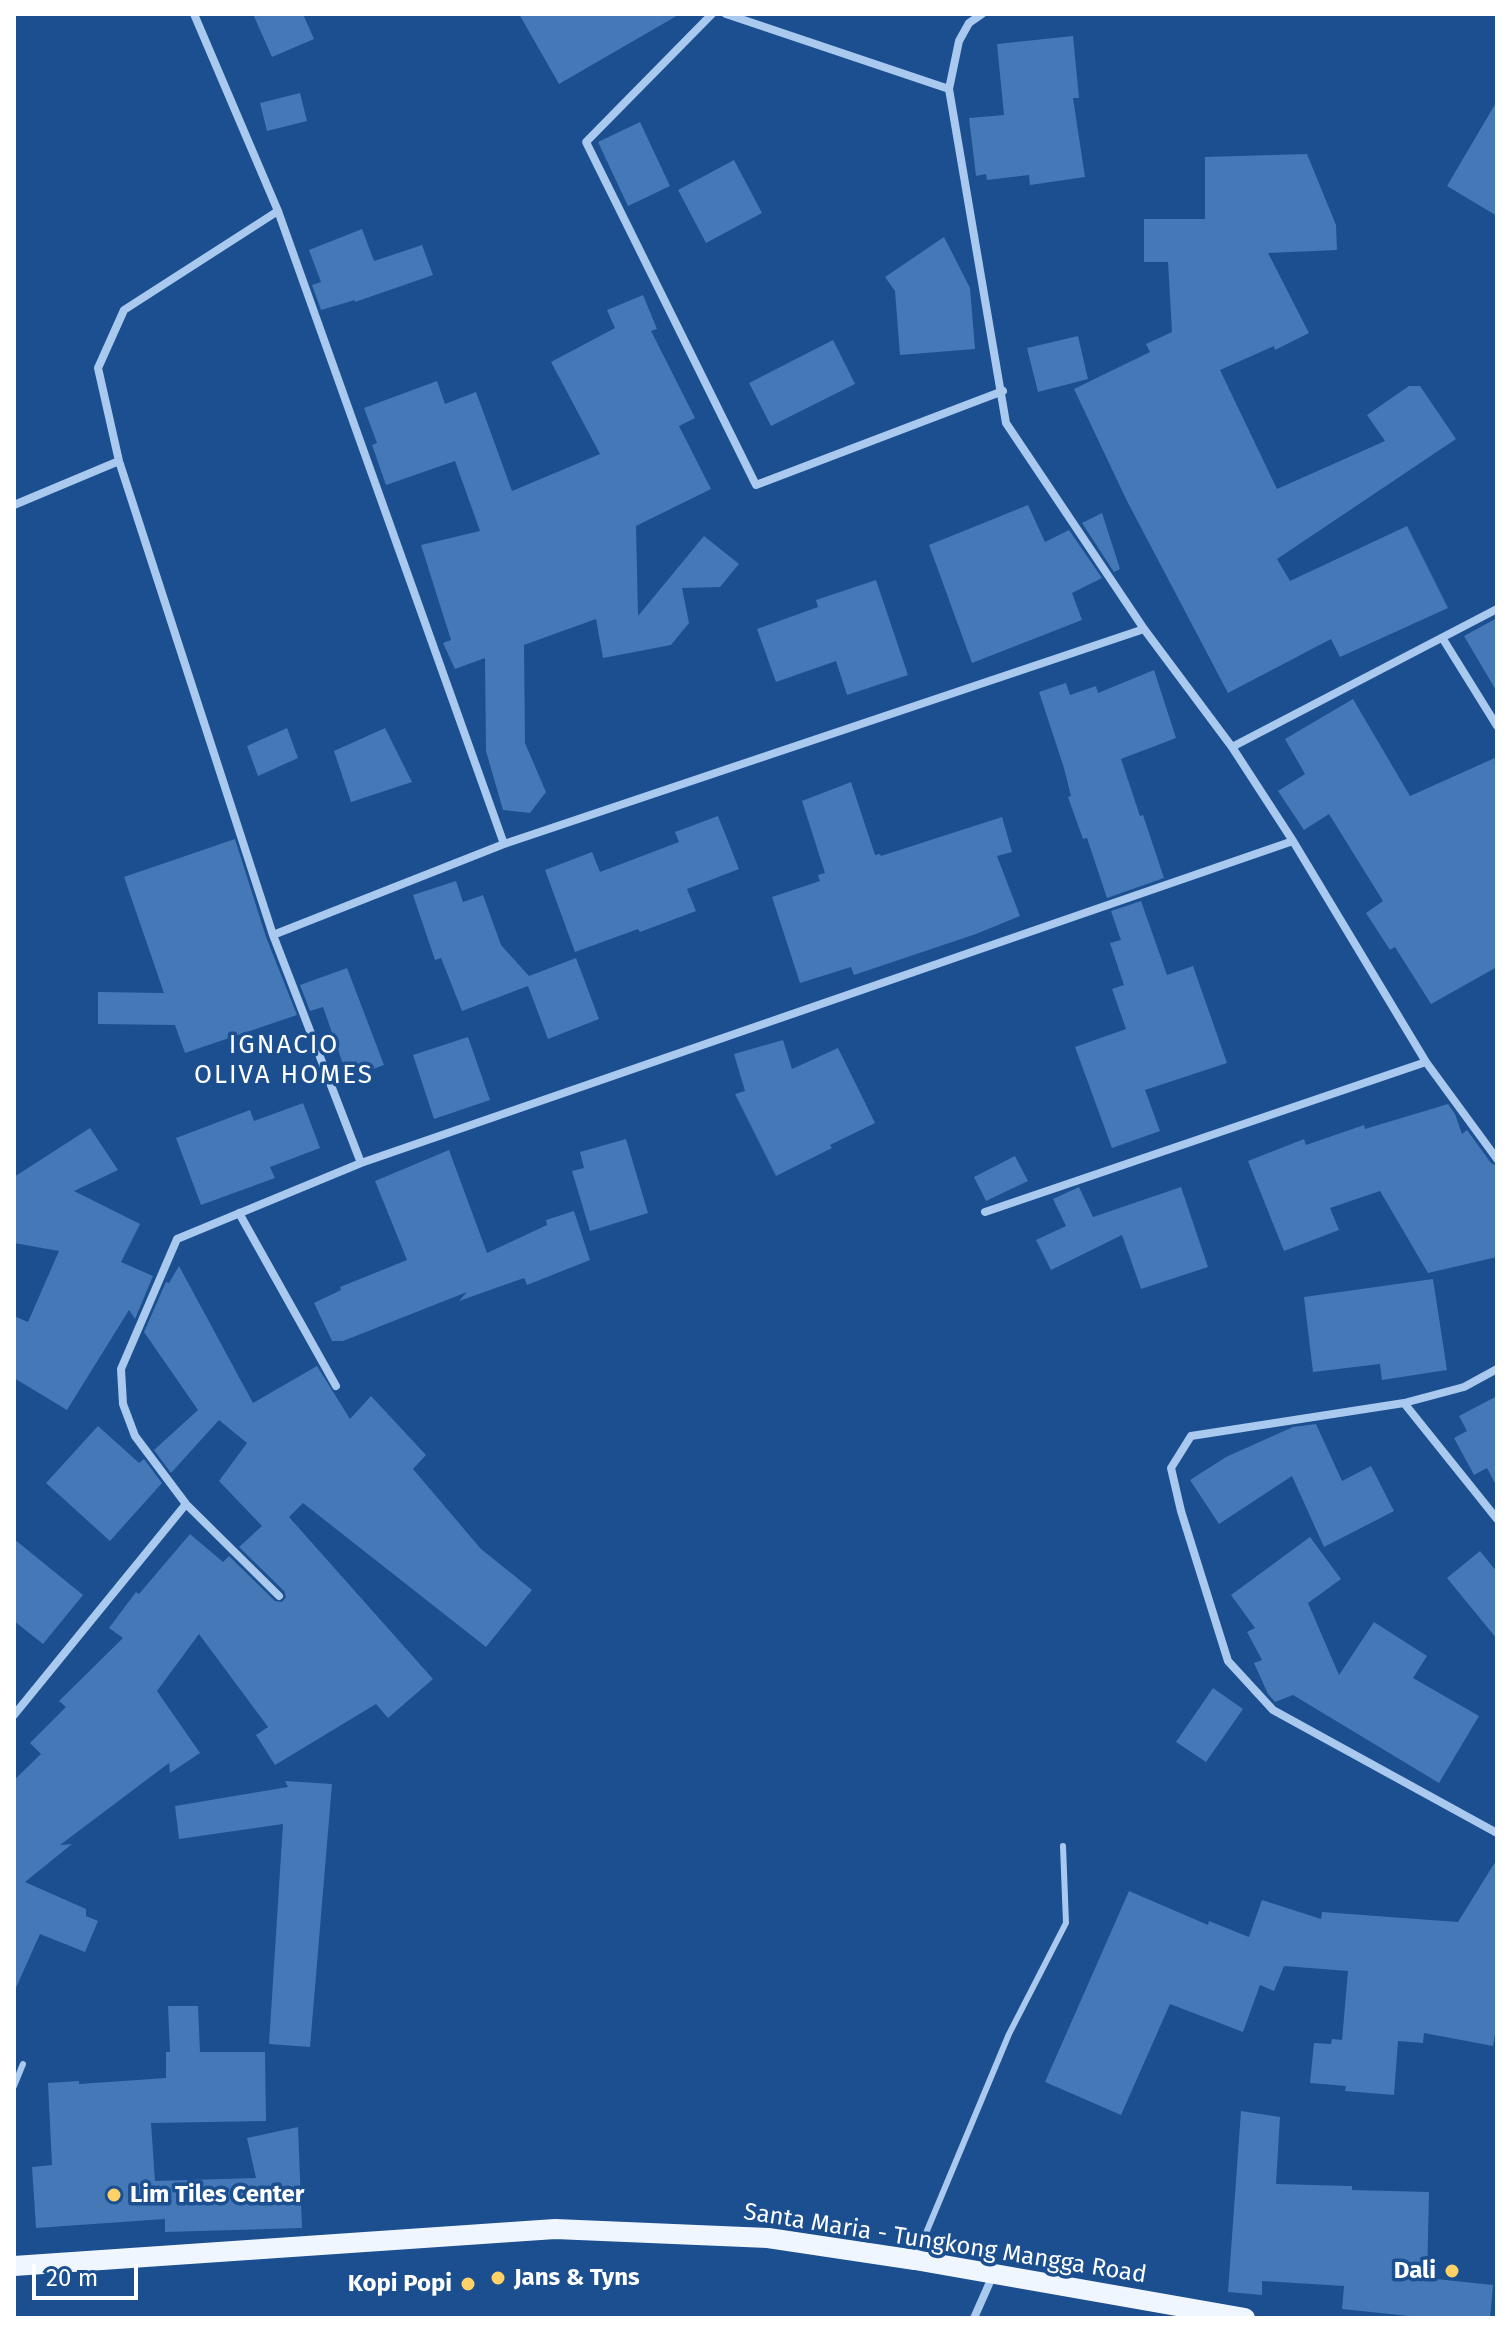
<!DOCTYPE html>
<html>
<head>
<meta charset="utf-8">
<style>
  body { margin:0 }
  #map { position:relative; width:1511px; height:2332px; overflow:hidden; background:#1b4f8f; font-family:"Fira Sans",sans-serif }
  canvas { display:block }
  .frame { position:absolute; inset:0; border:16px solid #fff; pointer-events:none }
  .scale { position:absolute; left:32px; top:2264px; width:106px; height:36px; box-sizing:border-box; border:4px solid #fff; border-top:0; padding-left:10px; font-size:24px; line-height:28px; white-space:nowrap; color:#fff; -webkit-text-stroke:6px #1b4f8f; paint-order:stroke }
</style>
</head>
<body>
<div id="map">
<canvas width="1511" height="2332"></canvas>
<div class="frame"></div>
<div class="scale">20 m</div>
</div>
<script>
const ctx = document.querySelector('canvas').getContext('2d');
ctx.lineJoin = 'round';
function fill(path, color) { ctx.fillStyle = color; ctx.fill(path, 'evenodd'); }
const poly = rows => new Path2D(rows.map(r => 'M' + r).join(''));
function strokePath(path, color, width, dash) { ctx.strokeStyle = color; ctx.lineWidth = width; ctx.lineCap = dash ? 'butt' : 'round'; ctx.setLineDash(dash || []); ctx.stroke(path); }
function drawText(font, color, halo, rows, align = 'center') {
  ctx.font = font + ' "Fira Sans",sans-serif'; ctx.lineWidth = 7; ctx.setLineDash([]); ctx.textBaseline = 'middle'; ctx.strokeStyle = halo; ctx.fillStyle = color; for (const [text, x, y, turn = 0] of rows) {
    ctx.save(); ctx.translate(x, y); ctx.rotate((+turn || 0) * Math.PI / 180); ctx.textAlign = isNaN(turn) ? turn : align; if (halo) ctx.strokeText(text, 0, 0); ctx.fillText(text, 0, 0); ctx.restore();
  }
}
fill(poly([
  [253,14,303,14,314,39,272,57],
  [519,14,680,14,559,84],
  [1073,36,1079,98,1073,98,1085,177,1030,185,1029,175,987,180,986,174,976,176,969,118,1004,115,997,44],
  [300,93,307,121,267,131,260,103],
  [1497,101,1497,216,1447,186],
  [640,122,670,186,628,206,598,142],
  [1307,154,1336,225,1337,250,1268,253,1309,333,1275,350,1274,346,1220,370,1277,489,1385,441,1367,415,1409,386,1420,386,1456,439,1277,559,1290,581,1407,526,1448,608,1340,657,1331,639,1228,693,1127,501,1074,389,1150,352,1146,344,1172,332,1168,262,1144,262,1144,219,1205,219,1205,157],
  [734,160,762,213,706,243,678,190],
  [362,229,374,261,422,245,433,275,355,302,355,300,321,310,312,285,321,282,309,250],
  [944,237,970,288,975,349,900,355,895,291,885,277],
  [643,295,657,329,651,331,695,418,679,426,711,489,636,526,638,616,704,536,739,564,720,587,682,588,689,623,671,645,603,658,596,619,524,645,525,743,546,792,530,813,503,810,486,751,485,658,455,669,443,643,451,640,421,545,480,531,455,461,386,485,372,445,377,443,364,408,437,381,445,404,476,392,512,491,600,454,551,362,615,328,607,310],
  [1078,336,1088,379,1038,392,1027,348],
  [833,340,855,384,771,426,749,383],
  [1028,505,1045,542,1069,530,1102,578,1072,593,1082,620,972,663,929,545],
  [1102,513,1120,569,1114,572,1082,523],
  [876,580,908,675,847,695,836,661,776,682,757,629,818,607,816,600],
  [1497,618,1497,692,1464,636],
  [1154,670,1176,738,1121,759,1140,816,1143,815,1164,878,1107,898,1087,838,1083,839,1068,797,1071,796,1064,768,1039,692,1066,683,1070,695,1096,686,1098,693],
  [1353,699,1410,796,1497,757,1497,967,1431,1004,1395,947,1390,950,1366,913,1383,901,1329,814,1304,830,1278,791,1305,774,1285,739],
  [287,728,298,758,258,776,247,746],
  [385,728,412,782,351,802,334,751],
  [851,782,875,855,880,854,881,856,1002,817,1012,852,997,856,1020,916,976,934,854,975,851,967,800,983,772,897,820,881,818,875,825,873,802,801],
  [718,816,739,869,687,889,696,911,640,932,638,929,575,952,545,870,592,852,600,872,679,842,675,832],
  [235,839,266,937,297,1015,185,1053,175,1025,98,1024,98,992,164,993,124,877],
  [456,881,463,902,483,895,501,945,529,976,576,958,599,1019,548,1039,528,986,462,1011,441,958,435,960,413,895],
  [1141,901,1167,975,1193,966,1227,1063,1145,1090,1160,1131,1112,1148,1075,1047,1126,1029,1112,989,1124,985,1110,943,1121,940,1111,911],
  [347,968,384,1065,348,1078,323,1007,310,1011,300,985],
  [468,1037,490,1100,434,1119,413,1055],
  [783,1040,792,1069,838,1048,875,1123,830,1145,832,1148,776,1176,735,1094,745,1091,734,1054],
  [303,1103,320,1148,270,1167,275,1178,201,1205,176,1138,250,1110,254,1121],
  [1448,1104,1455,1114,1462,1134,1467,1130,1491,1163,1497,1166,1497,1257,1428,1273,1380,1191,1330,1208,1339,1230,1284,1251,1248,1161,1304,1139,1306,1145,1364,1125,1365,1129],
  [90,1128,118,1170,74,1191,140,1224,121,1262,153,1276,135,1319,129,1310,67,1410,14,1378,14,1316,28,1322,59,1251,14,1243,14,1177],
  [626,1139,648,1213,590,1231,572,1171,584,1168,580,1152],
  [449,1150,487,1253,547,1225,546,1220,574,1211,590,1260,527,1285,524,1278,459,1301,467,1292,343,1341,332,1341,314,1303,341,1290,340,1287,407,1260,375,1181],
  [1015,1156,1028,1181,986,1201,974,1177],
  [1079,1187,1093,1217,1181,1187,1208,1267,1141,1289,1122,1235,1051,1270,1036,1240,1066,1226,1053,1199],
  [179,1266,253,1403,317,1366,350,1419,371,1396,426,1455,413,1469,481,1549,532,1590,486,1647,303,1503,289,1517,433,1679,388,1718,376,1704,275,1765,256,1735,268,1727,199,1634,157,1691,200,1753,170,1773,169,1763,60,1845,72,1844,25,1882,86,1909,86,1916,98,1921,85,1952,40,1934,14,1992,14,1780,41,1754,30,1743,66,1707,59,1701,123,1638,109,1628,136,1592,139,1594,190,1534,223,1562,229,1556,275,1601,282,1602,286,1597,284,1591,239,1547,262,1526,219,1481,247,1443,219,1420,171,1473,154,1450,198,1410,144,1332,166,1282,169,1283],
  [1433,1279,1447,1370,1382,1380,1380,1364,1313,1372,1304,1297],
  [1497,1396,1497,1487,1487,1468,1474,1475,1454,1438,1467,1431,1459,1416],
  [1316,1424,1342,1481,1371,1466,1394,1511,1324,1547,1292,1476,1219,1524,1190,1480,1226,1457,1293,1427],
  [98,1426,139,1463,144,1459,162,1483,110,1541,46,1483],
  [1310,1537,1341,1579,1308,1603,1339,1675,1374,1622,1427,1656,1413,1678,1479,1716,1439,1783,1293,1695,1275,1702,1268,1694,1254,1663,1262,1660,1247,1632,1255,1628,1231,1595],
  [14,1539,83,1595,43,1644,14,1621],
  [1480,1551,1497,1572,1497,1639,1447,1578],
  [1213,1688,1243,1709,1206,1762,1176,1742],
  [285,1781,332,1784,310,2047,269,2044,283,1824,179,1839,175,1806,288,1787],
  [1497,1859,1497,2023,1493,2046,1424,2033,1423,2043,1398,2041,1394,2095,1345,2091,1346,2086,1310,2083,1314,2043,1331,2044,1332,2039,1342,2040,1348,1971,1284,1966,1274,1991,1260,1985,1243,2032,1170,2004,1121,2115,1045,2082,1129,1891,1208,1925,1209,1921,1249,1937,1262,1900,1321,1919,1322,1912,1458,1922],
  [168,2006,198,2006,200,2052,265,2052,266,2121,151,2123,155,2181,256,2178,247,2138,298,2127,302,2228,165,2232,165,2219,36,2228,32,2167,52,2165,48,2083,79,2081,79,2084,166,2078,166,2052,170,2052],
  [1241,2111,1280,2117,1276,2184,1352,2186,1352,2190,1429,2192,1427,2278,1493,2285,1490,2318,1409,2318,1409,2316,1342,2309,1344,2286,1262,2281,1262,2295,1228,2292]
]), '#4478b7');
strokePath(poly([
  [14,2086,23,2064],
  [916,2257,1009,2034,1066,1923,1063,1846]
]), '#a9c9ee', 6);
strokePath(poly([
  [194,14,278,211,504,844],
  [712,14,586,142,756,485,1003,391],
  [726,14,949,89,1006,423,1144,629,1232,747,1293,841,1426,1062,1497,1159],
  [949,89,959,41,969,23,982,14],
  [278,211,124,310,98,368,119,461,273,935,361,1163],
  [14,505,119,461],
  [1443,639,1497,726],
  [1232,747,1497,609],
  [273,935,504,844,1144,629],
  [985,1212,1426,1062],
  [239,1213,336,1386],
  [1497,1369,1464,1387,1404,1403,1497,1519],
  [1404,1403,1191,1436,1171,1468,1181,1511,1228,1661,1273,1710,1497,1833],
  [279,1596,186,1504,135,1436,123,1404,121,1369,177,1239,361,1163,1293,841],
  [14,1715,186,1504],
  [974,2318,993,2275]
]), '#a9c9ee', 8);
strokePath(poly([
  [14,2266,555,2229,768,2238,915,2260,1245,2318]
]), '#f0f6ff', 20);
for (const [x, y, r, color] of [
  [114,2195,8,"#ffd166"],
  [1452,2271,8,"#ffd166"],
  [498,2278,8,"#ffd166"],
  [468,2284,8,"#ffd166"]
]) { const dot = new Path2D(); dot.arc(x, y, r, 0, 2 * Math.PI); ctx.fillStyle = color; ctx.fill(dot); strokePath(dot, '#1b4f8f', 3); }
drawText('bold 24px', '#fff', '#1b4f8f', [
  ["Lim Tiles Center",130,2195],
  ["Dali",1436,2271,"right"],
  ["Jans & Tyns",514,2278],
  ["Kopi Popi",452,2284,"right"]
], 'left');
drawText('24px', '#fff', '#1b4f8f', [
  ["Santa Maria - Tungkong Mangga Road",945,2244,9]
]);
ctx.letterSpacing = '2px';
drawText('26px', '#fff', '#1b4f8f', [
  ["IGNACIO",284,1046],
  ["OLIVA HOMES",284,1076]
]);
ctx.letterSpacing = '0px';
</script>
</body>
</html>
